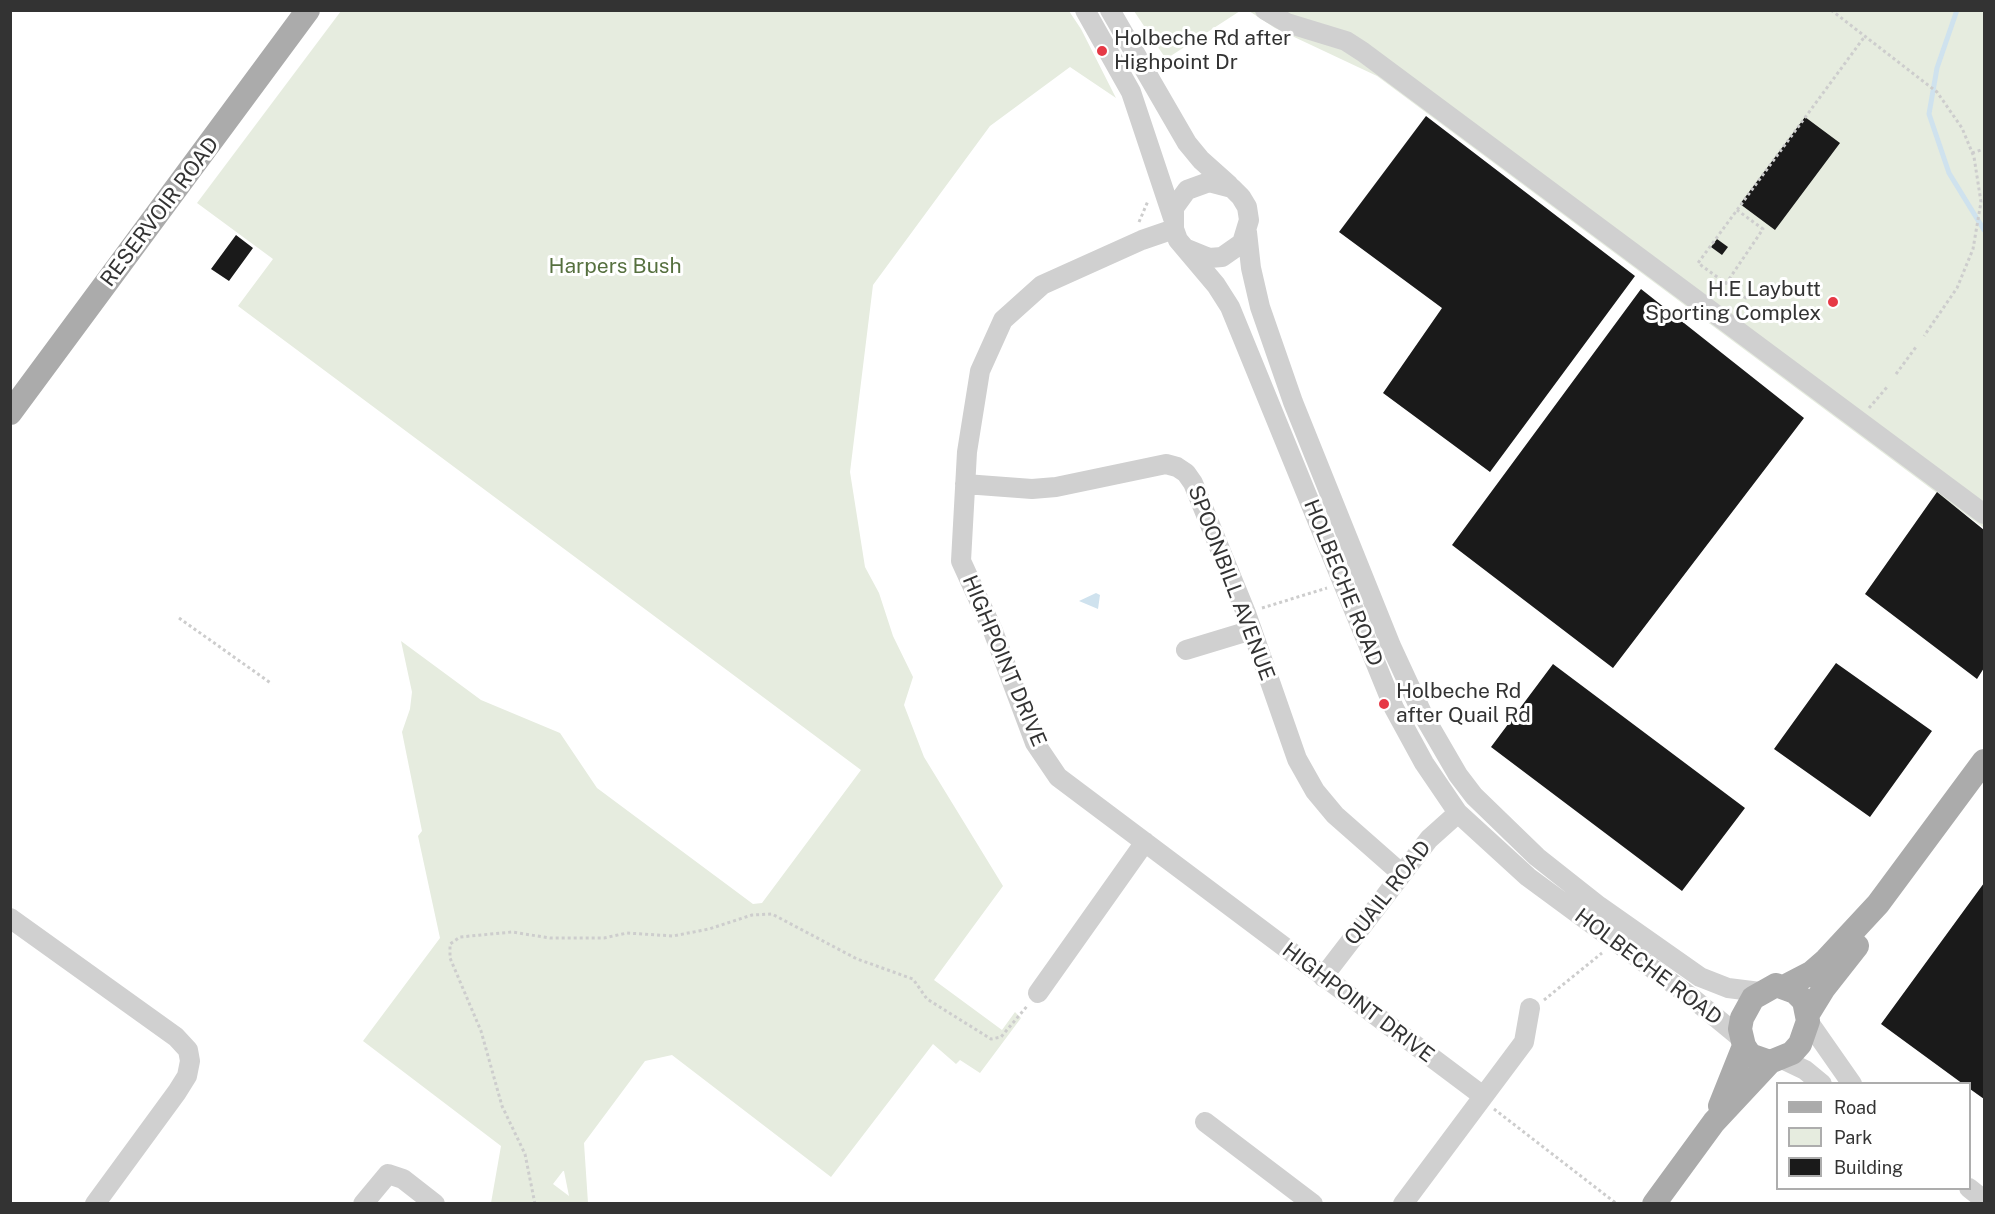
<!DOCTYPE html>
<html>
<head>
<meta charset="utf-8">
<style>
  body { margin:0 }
  #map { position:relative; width:1995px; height:1214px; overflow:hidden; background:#fff; font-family:"Public Sans",sans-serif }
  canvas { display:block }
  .frame { position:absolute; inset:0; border:12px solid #333; pointer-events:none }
  .legend { position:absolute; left:1776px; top:1082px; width:195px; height:108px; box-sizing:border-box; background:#fff; border:2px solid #adadad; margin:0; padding:8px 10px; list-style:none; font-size:18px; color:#333 }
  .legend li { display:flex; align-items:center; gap:12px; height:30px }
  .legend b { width:30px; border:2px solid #adadad }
</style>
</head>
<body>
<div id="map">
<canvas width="1995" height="1214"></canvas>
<div class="frame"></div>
<ul class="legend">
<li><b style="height:8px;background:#ababab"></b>Road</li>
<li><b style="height:16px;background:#e6ecdf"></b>Park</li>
<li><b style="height:16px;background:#1a1a1a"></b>Building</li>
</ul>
</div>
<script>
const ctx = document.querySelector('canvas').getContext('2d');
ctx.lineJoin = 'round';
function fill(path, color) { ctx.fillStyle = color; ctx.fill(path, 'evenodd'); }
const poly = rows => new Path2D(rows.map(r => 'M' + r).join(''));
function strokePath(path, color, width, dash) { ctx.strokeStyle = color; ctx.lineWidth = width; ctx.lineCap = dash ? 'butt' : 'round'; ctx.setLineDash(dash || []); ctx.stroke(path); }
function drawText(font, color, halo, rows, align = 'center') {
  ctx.font = font + ' "Public Sans",sans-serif'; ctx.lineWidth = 6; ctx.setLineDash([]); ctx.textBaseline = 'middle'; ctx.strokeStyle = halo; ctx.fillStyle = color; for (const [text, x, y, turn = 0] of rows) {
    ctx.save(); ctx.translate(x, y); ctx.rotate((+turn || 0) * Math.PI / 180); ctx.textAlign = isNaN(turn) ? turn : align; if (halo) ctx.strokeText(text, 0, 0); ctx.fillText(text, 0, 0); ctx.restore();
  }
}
fill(poly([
  [341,11,1069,11,1081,29,1116,98,1070,67,990,126,873,285,850,472,865,567,879,593,893,636,913,677,904,705,924,757,1003,886,934,980,1002,1030,1015,1012,1021,1018,980,1073,960,1060,956,1064,933,1044,831,1177,672,1055,645,1061,584,1143,588,1203,491,1203,501,1146,363,1041,440,938,418,836,422,831,402,732,410,709,412,692,401,641,481,700,560,733,597,788,753,904,762,903,861,770,238,306,273,259,197,203],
  [563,1171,564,1171,569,1196,553,1184],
  [1134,11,1240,11,1166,59],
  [1249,11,1984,11,1984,528,1377,76,1275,28]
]), '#e6ecdf');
fill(poly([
  [1096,593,1100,595,1098,609,1079,601]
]), '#cfe2ee');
strokePath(poly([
  [1957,10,1937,68,1929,114,1949,173,1984,230]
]), '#cfe2ee', 5);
fill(poly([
  [1426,116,1635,276,1490,472,1383,393,1442,308,1339,232],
  [1805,117,1840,143,1775,230,1740,204],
  [236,235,253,248,229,281,211,269],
  [1717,239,1728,247,1722,255,1711,247],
  [1641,289,1804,418,1613,668,1452,545],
  [1937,492,1984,530,1984,668,1977,679,1865,594],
  [1836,663,1932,731,1870,817,1774,749],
  [1553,664,1745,808,1682,891,1491,747],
  [1984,883,1984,1099,1970,1089,1970,1084,1963,1084,1881,1024]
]), '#1a1a1a');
strokePath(poly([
  [1831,10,1937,92,1962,128,1974,157,1981,202,1973,249,1957,288,1924,336],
  [1972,153,1984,149],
  [1139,222,1148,201],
  [1767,287,1756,296,1746,298,1698,263,1865,36],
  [1719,294,1763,229,1737,210],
  [1896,374,1916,347],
  [1869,408,1888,386],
  [1262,608,1327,588],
  [179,618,272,684],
  [1544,1000,1602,953],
  [1494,1109,1617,1204],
  [895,1203,895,1204],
  [535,1204,525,1154,502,1106,481,1031,450,958,450,944,460,937,512,932,550,938,604,938,627,933,673,936,709,929,752,915,772,914,857,959,913,979,927,999,991,1039,1001,1037,1028,1005]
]), '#cdcdcd', 3, [3, 3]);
strokePath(poly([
  [1085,10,1131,92,1173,218],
  [1110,10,1187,143,1201,160,1229,185],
  [1265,10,1287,23,1346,41,1363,52,1984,514],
  [1174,229,1142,240,1042,285,1003,320,980,371,967,452,961,561,993,631,1035,743,1058,777,1483,1096],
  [1247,232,1251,268,1260,307,1293,402,1391,646,1422,713,1458,775,1474,796,1537,857,1599,906,1700,977,1728,988,1760,992],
  [1187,249,1209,258,1222,257,1242,243,1249,220,1247,207,1241,197,1232,188,1209,182,1187,190,1174,208,1174,229,1178,240,1216,285,1230,307,1394,708,1424,763,1458,813,1528,877,1691,997,1742,1039],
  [965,484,1032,489,1056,487,1166,464,1177,467,1186,473,1193,483,1246,613,1297,759,1315,791,1335,815,1402,874],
  [1186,650,1252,630],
  [10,918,176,1037,188,1050,190,1061,187,1076,177,1092,95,1204],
  [1323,977,1429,839,1458,813],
  [1038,993,1145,842],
  [1808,1021,1852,1084],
  [1782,1059,1805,1070,1822,1084],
  [1205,1122,1313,1204],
  [1969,1188,1984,1200],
  [363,1204,388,1174,403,1179,435,1204],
  [1403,1204,1524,1042,1530,1008]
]), '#d0d0d0', 20);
strokePath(poly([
  [10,413,308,10],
  [1776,985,1795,992,1804,1001,1808,1021,1800,1044,1792,1053,1770,1062,1750,1055,1744,1046,1740,1029,1742,1018,1753,998,1776,985],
  [1784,987,1811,973,1826,960,1878,904,1984,761],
  [1808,1014,1824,988,1857,946],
  [1720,1106,1744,1046],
  [1654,1204,1714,1122,1770,1062]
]), '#ababab', 24);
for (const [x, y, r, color] of [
  [1102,51,6,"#e63946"],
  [1833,302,6,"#e63946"],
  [1384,704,6,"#e63946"]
]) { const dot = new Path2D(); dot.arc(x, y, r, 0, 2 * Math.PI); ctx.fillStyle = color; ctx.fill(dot); strokePath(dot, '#fff', 2); }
drawText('21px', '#333', '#fff', [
  ["Holbeche Rd after",1114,39],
  ["Highpoint Dr",1114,63],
  ["H.E Laybutt",1821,290,"right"],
  ["Sporting Complex",1821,314,"right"],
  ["Holbeche Rd",1396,692],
  ["after Quail Rd",1396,716]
], 'left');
drawText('21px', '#333', '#fff', [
  ["RESERVOIR ROAD",160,212,-53],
  ["SPOONBILL AVENUE",1231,583,69],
  ["HOLBECHE ROAD",1343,583,68],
  ["HIGHPOINT DRIVE",1004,661,67],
  ["QUAIL ROAD",1388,893,-52],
  ["HOLBECHE ROAD",1648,967,37],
  ["HIGHPOINT DRIVE",1358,1003,37]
]);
drawText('21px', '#56703f', '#fff', [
  ["Harpers Bush",615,267]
]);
</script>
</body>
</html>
